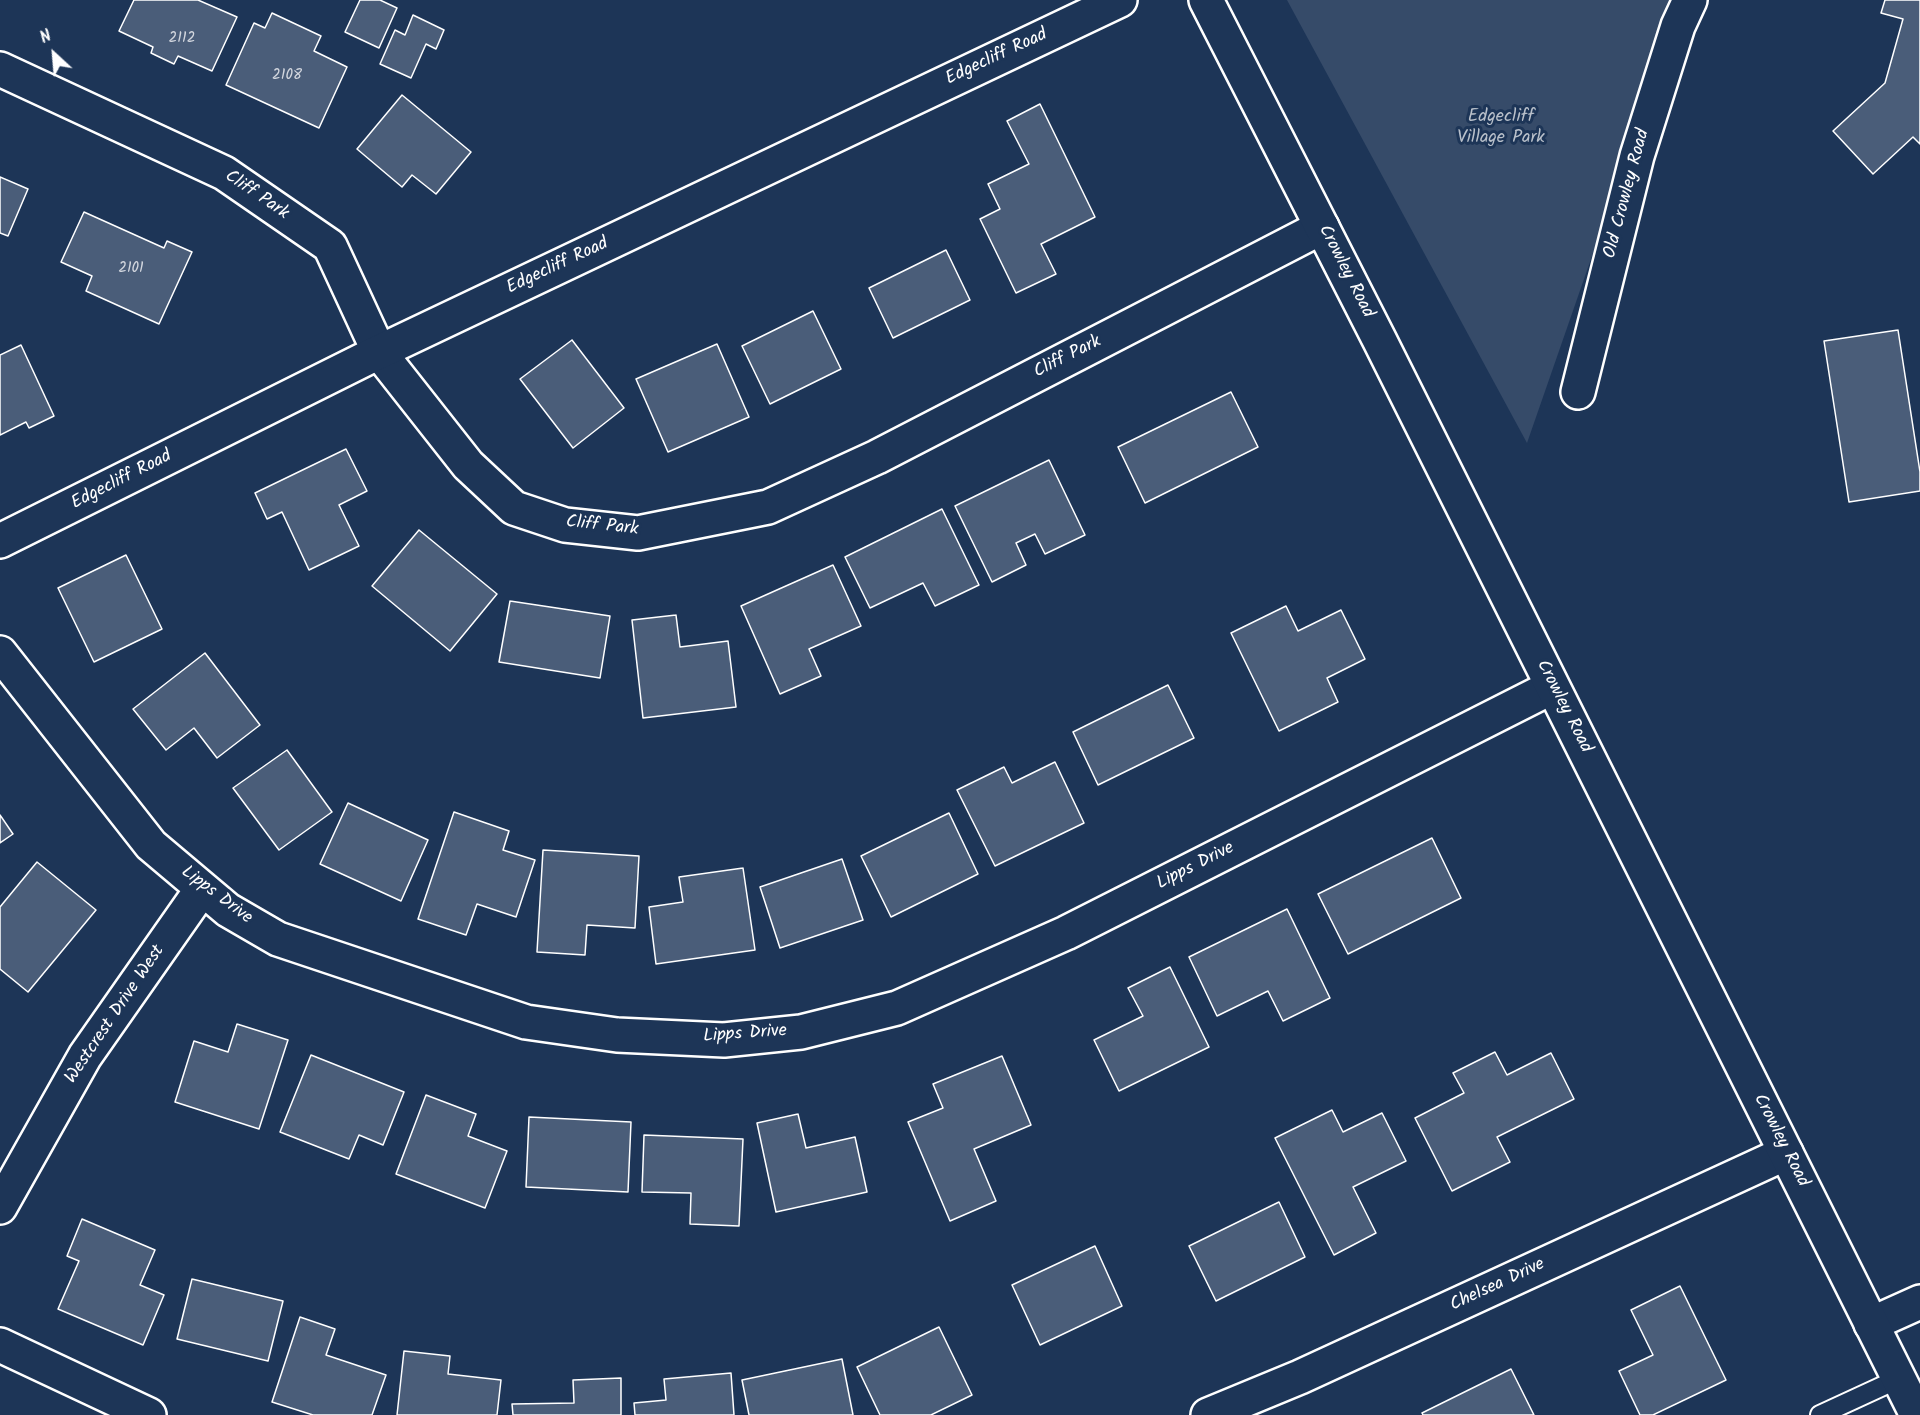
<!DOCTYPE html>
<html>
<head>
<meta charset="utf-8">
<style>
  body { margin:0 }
  #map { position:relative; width:1920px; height:1415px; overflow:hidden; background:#1d3557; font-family:Kalam,sans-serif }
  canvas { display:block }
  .north { position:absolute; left:24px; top:24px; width:60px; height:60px; -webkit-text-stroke:4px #1d3557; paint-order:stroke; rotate:334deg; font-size:16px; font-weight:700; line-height:24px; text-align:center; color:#fff }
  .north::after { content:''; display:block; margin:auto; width:21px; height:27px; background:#fff; clip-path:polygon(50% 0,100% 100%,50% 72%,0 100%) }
</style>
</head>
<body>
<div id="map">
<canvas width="1920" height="1415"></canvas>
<div class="north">N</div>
</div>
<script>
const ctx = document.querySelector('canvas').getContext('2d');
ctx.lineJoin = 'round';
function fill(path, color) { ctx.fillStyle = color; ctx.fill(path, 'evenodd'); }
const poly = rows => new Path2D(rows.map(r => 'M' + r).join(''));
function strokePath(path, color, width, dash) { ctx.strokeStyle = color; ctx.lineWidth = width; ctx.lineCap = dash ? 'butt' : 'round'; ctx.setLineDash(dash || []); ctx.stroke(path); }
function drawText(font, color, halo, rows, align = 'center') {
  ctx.font = font + ' Kalam,sans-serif'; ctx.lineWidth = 6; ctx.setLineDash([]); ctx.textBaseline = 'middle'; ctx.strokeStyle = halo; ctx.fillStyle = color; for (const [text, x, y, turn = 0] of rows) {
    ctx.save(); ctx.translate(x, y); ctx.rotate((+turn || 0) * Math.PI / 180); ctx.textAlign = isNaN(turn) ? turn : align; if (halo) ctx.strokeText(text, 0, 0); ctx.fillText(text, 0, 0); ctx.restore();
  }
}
fill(poly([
  [1287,0,1681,0,1527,443]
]), '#364b69');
const building = poly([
  [134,0,198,0,237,17,212,71,178,56,174,64,151,53,153,47,119,31,134,0],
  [360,0,380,0,397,8,379,48,345,32,360,0],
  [1885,0,1920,0,1920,144,1913,137,1873,174,1833,131,1885,83,1903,19,1881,13,1885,0],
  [272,13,321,36,314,51,347,67,319,128,226,85,254,23,265,28,272,13],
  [413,15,444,30,436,49,426,44,411,78,380,64,395,30,405,35,413,15],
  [402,95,471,152,436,194,412,175,402,187,357,149,402,95],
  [1040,104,1095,217,1041,244,1056,274,1016,293,980,219,1000,209,988,184,1029,164,1007,121,1040,104],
  [0,177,28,189,8,236,0,233,0,177],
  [84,212,164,248,167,241,192,252,159,324,86,291,92,276,61,262,84,212],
  [946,250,970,300,893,338,869,288,946,250],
  [813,311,841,369,770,404,742,346,813,311],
  [1898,330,1920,472,1920,491,1849,502,1824,341,1898,330],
  [572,340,624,408,573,448,520,379,572,340],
  [717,344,749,417,668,452,636,379,717,344],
  [21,345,54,416,29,428,26,422,0,435,0,355,21,345],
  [1231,392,1258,447,1145,503,1118,447,1231,392],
  [346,449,367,491,339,505,359,546,309,570,282,512,267,519,255,493,346,449],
  [1049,460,1085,535,1045,554,1035,534,1016,543,1026,565,992,582,955,506,1049,460],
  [942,509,979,585,935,606,923,583,870,608,845,557,942,509],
  [419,530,497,594,450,651,372,586,419,530],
  [126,555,162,629,94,662,58,588,126,555],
  [833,565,861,626,809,649,821,676,780,694,741,606,833,565],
  [510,601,610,616,600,678,499,662,510,601],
  [1286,606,1298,631,1341,610,1365,659,1327,678,1338,702,1279,731,1231,633,1286,606],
  [676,615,680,647,728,641,736,707,643,718,632,620,676,615],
  [205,653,260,725,217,758,194,728,166,750,133,709,205,653],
  [1168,685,1194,738,1098,785,1073,732,1168,685],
  [287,750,332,812,279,850,233,788,287,750],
  [1055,762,1084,823,995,866,957,790,1004,767,1012,783,1055,762],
  [348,803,428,840,401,901,320,864,348,803],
  [454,812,509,831,503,850,535,860,516,917,477,904,466,935,418,919,454,812],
  [949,813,978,874,891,917,861,856,949,813],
  [0,815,13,834,0,843,0,815],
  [1432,838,1461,898,1348,954,1318,894,1432,838],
  [543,850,639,856,635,928,587,925,585,955,537,952,543,850],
  [842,859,863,920,780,948,760,887,842,859],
  [37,862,96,910,28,992,0,969,0,907,37,862],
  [743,868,755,950,656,964,649,907,683,902,679,877,743,868],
  [1287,909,1330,998,1283,1021,1268,991,1217,1016,1189,957,1287,909],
  [1170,967,1209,1047,1119,1091,1094,1040,1143,1016,1128,988,1170,967],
  [237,1024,288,1040,259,1129,175,1102,194,1041,228,1052,237,1024],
  [1495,1052,1507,1075,1551,1053,1574,1099,1497,1137,1510,1162,1452,1191,1415,1118,1464,1093,1453,1073,1495,1052],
  [311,1055,404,1092,383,1145,359,1135,349,1159,280,1132,311,1055],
  [1002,1056,1031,1125,974,1149,996,1201,950,1221,908,1122,943,1108,933,1084,1002,1056],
  [426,1095,476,1114,468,1136,507,1151,485,1208,396,1174,426,1095],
  [1332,1110,1343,1132,1382,1113,1406,1161,1353,1187,1376,1233,1334,1255,1275,1138,1332,1110],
  [798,1114,806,1148,855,1137,867,1192,776,1212,757,1123,798,1114],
  [529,1117,631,1122,628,1192,526,1187,529,1117],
  [644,1135,743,1139,739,1226,690,1224,691,1193,642,1192,644,1135],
  [1279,1202,1305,1257,1216,1301,1189,1246,1279,1202],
  [82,1219,155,1250,140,1285,164,1295,143,1345,58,1309,79,1261,67,1256,82,1219],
  [1095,1246,1122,1306,1040,1345,1012,1285,1095,1246],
  [192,1279,283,1301,268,1361,177,1339,192,1279],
  [1680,1286,1726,1380,1653,1415,1640,1415,1619,1371,1653,1355,1631,1310,1680,1286],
  [300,1317,335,1329,326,1355,386,1375,372,1415,313,1415,272,1402,300,1317],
  [939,1327,972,1395,931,1415,880,1415,857,1367,939,1327],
  [404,1351,450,1356,448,1374,501,1380,497,1415,397,1415,404,1351],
  [842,1359,853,1415,749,1415,742,1380,842,1359],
  [1511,1369,1534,1415,1423,1415,1422,1413,1511,1369],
  [731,1373,734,1415,635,1415,634,1403,666,1400,664,1379,731,1373],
  [621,1378,621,1415,513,1415,512,1404,574,1403,573,1380,621,1378]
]);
fill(building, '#4a5d79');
strokePath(building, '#fff', 1.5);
const lane = poly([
  [1820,1415,1898,1379]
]);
const street = poly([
  [0,69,224,173,330,246,379,352,468,465,514,508,565,525,638,533,768,507,877,457,1322,227],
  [1578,392,1637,156,1678,26,1690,0],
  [0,653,151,845,228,910,278,939,526,1022,617,1035,724,1040,801,1032,897,1008,1066,933,1552,687],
  [0,1207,85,1056,202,889],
  [1871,1324,1920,1302],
  [0,1345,149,1415],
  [1208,1415,1300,1377,1786,1153]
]);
const secondary = poly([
  [1206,0,1380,341,1917,1415],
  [0,541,379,352,1120,0]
]);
strokePath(lane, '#fff', 22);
strokePath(street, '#fff', 38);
strokePath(secondary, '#fff', 38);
strokePath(lane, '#1d3557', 18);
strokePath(street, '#1d3557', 33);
strokePath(secondary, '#1d3557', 33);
drawText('15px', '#d2d6de', null, [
  ["2112",182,39],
  ["2108",287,76],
  ["2101",131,269]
]);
drawText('18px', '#fff', '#1d3557', [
  ["Edgecliff Road",997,58,-25],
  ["Old Crowley Road",1628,194,-75],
  ["Cliff Park",256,196,34],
  ["Edgecliff Road",558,267,-25],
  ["Crowley Road",1345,272,63],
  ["Cliff Park",1068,358,-27],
  ["Edgecliff Road",122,481,-27],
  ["Cliff Park",602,527,6],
  ["Crowley Road",1563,707,63],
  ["Lipps Drive",1196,867,-27],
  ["Lipps Drive",216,896,37],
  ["Westcrest Drive West",116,1015,-56],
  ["Lipps Drive",745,1035,-4],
  ["Crowley Road",1780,1141,63],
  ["Chelsea Drive",1498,1286,-25]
]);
drawText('18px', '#b9c0ca', '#1d3557', [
  ["Edgecliff",1501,118],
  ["Village Park",1501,139]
]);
</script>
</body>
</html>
